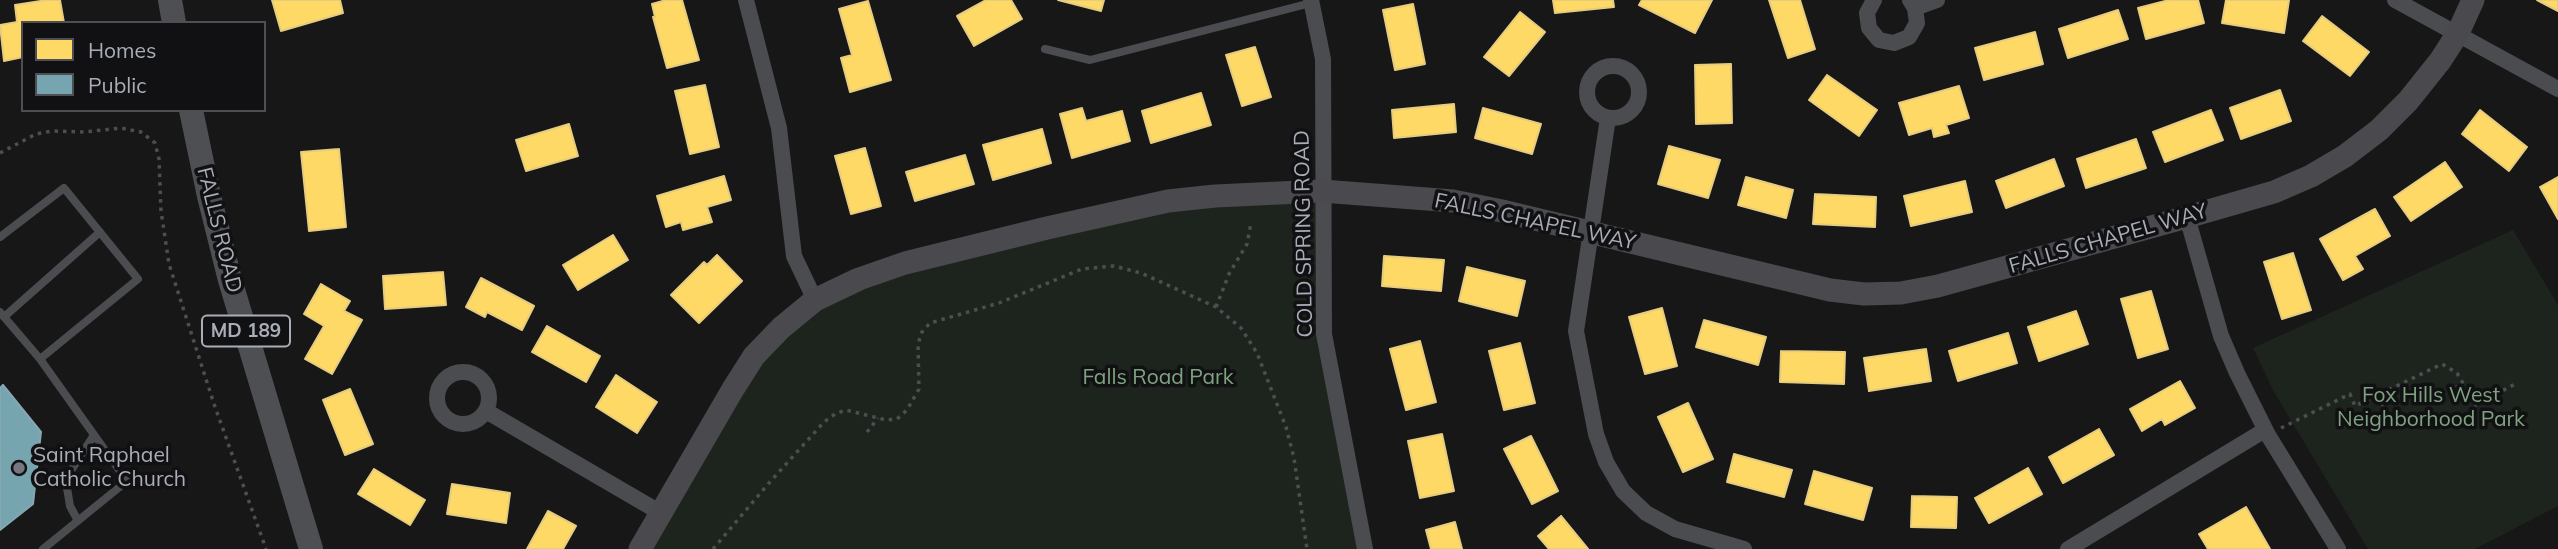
<!DOCTYPE html>
<html>
<head>
<meta charset="utf-8">
<style>
  body { margin:0 }
  #map { position:relative; width:2558px; height:549px; overflow:hidden; background:#171717; font-family:Mulish,sans-serif }
  canvas { display:block }
  .legend { position:absolute; left:21px; top:21px; width:245px; height:91px; box-sizing:border-box; background:#111113; border:2px solid #4d4f55; margin:0; padding:9px 12px; list-style:none; font-size:21px; color:#a8adb8 }
  .legend li { display:flex; align-items:center; gap:14px; height:35px }
  .legend b { width:35px; border:2px solid #4d4f55 }
</style>
</head>
<body>
<div id="map">
<canvas width="2558" height="549"></canvas>
<ul class="legend">
<li><b style="height:19px;background:#ffd966"></b>Homes</li>
<li><b style="height:19px;background:#76a5af"></b>Public</li>
</ul>
</div>
<script>
const ctx = document.querySelector('canvas').getContext('2d');
ctx.lineJoin = 'round';
function fill(path, color) { ctx.fillStyle = color; ctx.fill(path, 'evenodd'); }
const poly = rows => new Path2D(rows.map(r => 'M' + r).join(''));
function strokePath(path, color, width, dash) { ctx.strokeStyle = color; ctx.lineWidth = width; ctx.lineCap = dash ? 'butt' : 'round'; ctx.setLineDash(dash || []); ctx.stroke(path); }
function drawText(font, color, halo, rows, align = 'center') {
  ctx.font = font + ' Mulish,sans-serif'; ctx.lineWidth = 7; ctx.setLineDash([]); ctx.textBaseline = 'middle'; ctx.strokeStyle = halo; ctx.fillStyle = color; for (const [text, x, y, turn = 0] of rows) {
    ctx.save(); ctx.translate(x, y); ctx.rotate((+turn || 0) * Math.PI / 180); ctx.textAlign = isNaN(turn) ? turn : align; if (halo) ctx.strokeText(text, 0, 0); ctx.fillText(text, 0, 0); ctx.restore();
  }
}
fill(poly([
  [1322,191,1324,334,1365,549,640,549,733,389,815,300,1047,228],
  [2513,230,2558,305,2558,506,2475,549,2368,549,2274,392,2253,348]
]), '#1d241e');
const homes = poly([
  [47,0,60,0,64,23,23,23,23,57,4,61,0,25,17,22,15,5,47,0],
  [272,0,340,0,343,13,281,31,272,0],
  [666,0,682,0,699,60,667,68,653,17,655,17,652,4,666,0],
  [986,0,1011,0,1022,19,974,46,957,16,986,0],
  [1058,0,1104,0,1101,11,1058,0],
  [1553,0,1613,0,1614,7,1555,13,1553,0],
  [1642,0,1712,0,1695,33,1639,5,1642,0],
  [1769,0,1800,0,1815,49,1788,58,1769,0],
  [2169,0,2198,0,2204,23,2146,39,2138,8,2169,0],
  [2226,0,2289,0,2284,33,2222,23,2226,0],
  [2537,0,2558,0,2558,11,2537,0],
  [868,1,891,80,850,92,841,58,852,55,839,9,868,1],
  [1413,4,1425,64,1395,70,1383,10,1413,4],
  [2118,10,2128,39,2068,58,2059,29,2118,10],
  [1520,12,1545,32,1509,76,1484,57,1520,12],
  [2322,16,2369,52,2350,76,2303,41,2322,16],
  [2035,32,2043,64,1984,80,1975,48,2035,32],
  [1255,47,1271,97,1242,106,1226,55,1255,47],
  [1731,64,1732,123,1696,124,1695,65,1731,64],
  [1827,75,1877,110,1859,136,1809,100,1827,75],
  [705,85,719,147,690,154,675,91,705,85],
  [1959,86,1969,118,1946,125,1949,133,1934,137,1932,128,1909,135,1899,103,1959,86],
  [2280,90,2291,121,2241,139,2230,108,2280,90],
  [1201,93,1211,125,1151,143,1142,111,1201,93],
  [1454,104,1456,132,1394,138,1392,110,1454,104],
  [1082,108,1086,121,1122,111,1130,141,1072,158,1060,114,1082,108],
  [1483,108,1541,124,1532,154,1475,138,1483,108],
  [2211,110,2223,140,2165,162,2153,132,2211,110],
  [2480,110,2527,147,2509,171,2462,134,2480,110],
  [569,124,578,156,526,171,516,140,569,124],
  [1042,129,1051,163,993,180,983,145,1042,129],
  [2136,139,2146,168,2086,188,2077,159,2136,139],
  [1669,146,1720,160,1708,198,1658,184,1669,146],
  [865,148,881,206,851,214,835,156,865,148],
  [339,149,346,227,309,231,301,152,339,149],
  [965,155,974,184,915,201,906,172,965,155],
  [2054,159,2064,186,2006,208,1996,181,2054,159],
  [2445,162,2462,187,2411,221,2394,197,2445,162],
  [724,176,731,200,707,207,712,222,683,230,681,222,666,227,657,196,724,176],
  [1746,177,1793,190,1786,218,1738,205,1746,177],
  [2558,177,2558,219,2540,187,2558,177],
  [1965,181,1972,212,1911,226,1904,196,1965,181],
  [1815,194,1876,197,1875,227,1813,224,1815,194],
  [2375,209,2390,236,2355,256,2363,269,2343,280,2320,239,2375,209],
  [613,235,628,260,578,290,563,265,613,235],
  [2293,253,2311,310,2282,319,2264,262,2293,253],
  [717,255,742,281,699,323,671,295,704,262,707,265,717,255],
  [1384,256,1444,260,1441,291,1382,286,1384,256],
  [1467,267,1525,281,1517,316,1459,301,1467,267],
  [443,272,446,305,385,309,383,276,443,272],
  [481,278,534,306,522,330,487,312,485,317,466,307,481,278],
  [321,284,350,301,344,311,362,320,332,374,305,359,324,326,304,314,321,284],
  [2151,291,2168,349,2138,358,2121,299,2151,291],
  [1662,308,1677,366,1645,374,1629,317,1662,308],
  [2076,311,2088,344,2039,361,2028,327,2076,311],
  [1704,320,1766,337,1758,365,1696,347,1704,320],
  [547,326,600,356,586,382,532,352,547,326],
  [2008,333,2017,363,1958,381,1949,351,2008,333],
  [1420,341,1436,402,1406,410,1390,349,1420,341],
  [1520,343,1535,403,1504,410,1489,351,1520,343],
  [1926,349,1931,381,1869,391,1864,358,1926,349],
  [1781,351,1845,352,1844,384,1780,382,1781,351],
  [616,375,657,402,637,433,596,407,616,375],
  [2180,381,2195,408,2165,425,2162,419,2142,431,2130,409,2180,381],
  [350,389,373,444,345,455,323,400,350,389],
  [1688,403,1713,459,1683,472,1658,417,1688,403],
  [2099,429,2114,455,2063,483,2049,457,2099,429],
  [1442,434,1454,491,1420,498,1408,441,1442,434],
  [1531,436,1558,491,1532,504,1504,449,1531,436],
  [1734,454,1792,470,1784,497,1727,482,1734,454],
  [2028,468,2042,494,1989,523,1975,498,2028,468],
  [374,469,425,500,410,525,358,494,374,469],
  [1814,471,1872,488,1863,520,1805,504,1814,471],
  [452,484,510,493,506,523,447,514,452,484],
  [1912,496,1957,497,1956,528,1911,527,1912,496],
  [2246,507,2270,549,2208,549,2199,534,2246,507],
  [548,511,576,526,563,549,527,549,548,511],
  [1561,516,1588,549,1549,549,1538,536,1561,516],
  [1455,522,1462,549,1431,549,1426,530,1455,522]
]);
fill(homes, '#ffd966');
strokePath(homes, '#e5cc7f', 2);
const public = poly([
  [3,385,41,432,33,504,0,530,0,388,3,385]
]);
fill(public, '#76a5af');
strokePath(public, '#85a7b2', 2);
strokePath(poly([
  [0,153,36,134,52,131,84,132,121,128,141,132,155,143,159,159,161,211,169,264,214,404,266,549],
  [1216,307,1229,274,1247,244,1251,223],
  [2449,392,2463,383],
  [2378,395,2390,420],
  [2281,428,2350,394,2355,406,2442,364,2457,373,2476,405,2515,384],
  [867,432,878,418],
  [713,549,769,483,824,422,835,414,846,410,886,420,897,419,907,410,919,389,918,344,922,332,930,323,999,303,1082,269,1114,266,1141,273,1216,307,1241,328,1257,353,1286,427,1294,458,1307,549]
]), '#4d4e52', 3.5, [3.5, 5]);
strokePath(poly([
  [1045,49,1090,60,1311,3],
  [0,237,64,188,138,279,40,359],
  [0,312,40,359,127,481,43,549],
  [4,317,100,232],
  [78,521,70,506,67,488,72,469,94,435]
]), '#4b4c50', 8);
strokePath(poly([
  [746,0,779,128,794,256,815,300],
  [1311,0,1323,59,1324,334,1365,549],
  [1874,0,1867,13,1869,28,1879,40,1894,43,1909,37,1917,23,1915,8,1910,0],
  [2395,0,2558,89],
  [1915,8,1937,0],
  '1587 92a26 26 0 1 1 52 0a26 26 0 1 1-52 0Z',
  [1608,118,1576,331,1596,434,1606,462,1623,491,1646,513,1675,529,1744,549],
  [2187,217,2221,336,2237,373,2268,435,2338,549],
  '437 398a26 26 0 1 1 52 0a26 26 0 1 1-52 0Z',
  [486,411,661,513],
  [2068,549,2265,430]
]), '#4b4c50', 16);
strokePath(poly([
  [640,549,733,389,754,356,781,328,815,300,859,279,905,263,1047,228,1168,201,1215,196,1322,191,1453,201,1502,211,1830,290,1864,294,1901,293,1938,286,2187,217,2274,192,2311,176,2345,156,2379,130,2408,101,2440,61,2458,33,2473,0]
]), '#4a4a4e', 23);
strokePath(poly([
  [170,0,174,23],
  [191,110,209,196,230,280,311,549]
]), '#4d4f52', 24);
for (const [x, y, r, color] of [
  [19,468,7,"#757880"]
]) { const dot = new Path2D(); dot.arc(x, y, r, 0, 2 * Math.PI); ctx.fillStyle = color; ctx.fill(dot); strokePath(dot, '#111113', 2.5); }
for (const [x, y, w] of [
  [246,331,88]
]) { const box = new Path2D(); box.roundRect(x - w / 2, y - 15.5, w, 31, 5); ctx.fillStyle = '#111113'; ctx.fill(box); strokePath(box, '#a8adb8', 2); }
drawText('bold 19px', '#a8adb8', null, [
  ["MD 189",246,331]
]);
drawText('21px', '#a8adb8', '#111113', [
  ["FALLS CHAPEL WAY",1535,222,12],
  ["FALLS ROAD",219,230,76],
  ["COLD SPRING ROAD",1304,234,-91],
  ["FALLS CHAPEL WAY",2108,239,-16]
]);
drawText('21px', '#7fa381', '#111113', [
  ["Falls Road Park",1158,378],
  ["Fox Hills West",2431,396],
  ["Neighborhood Park",2431,420]
]);
drawText('21px', '#a8adb8', '#111113', [
  ["Saint Raphael",33,456],
  ["Catholic Church",33,480]
], 'left');
</script>
</body>
</html>
